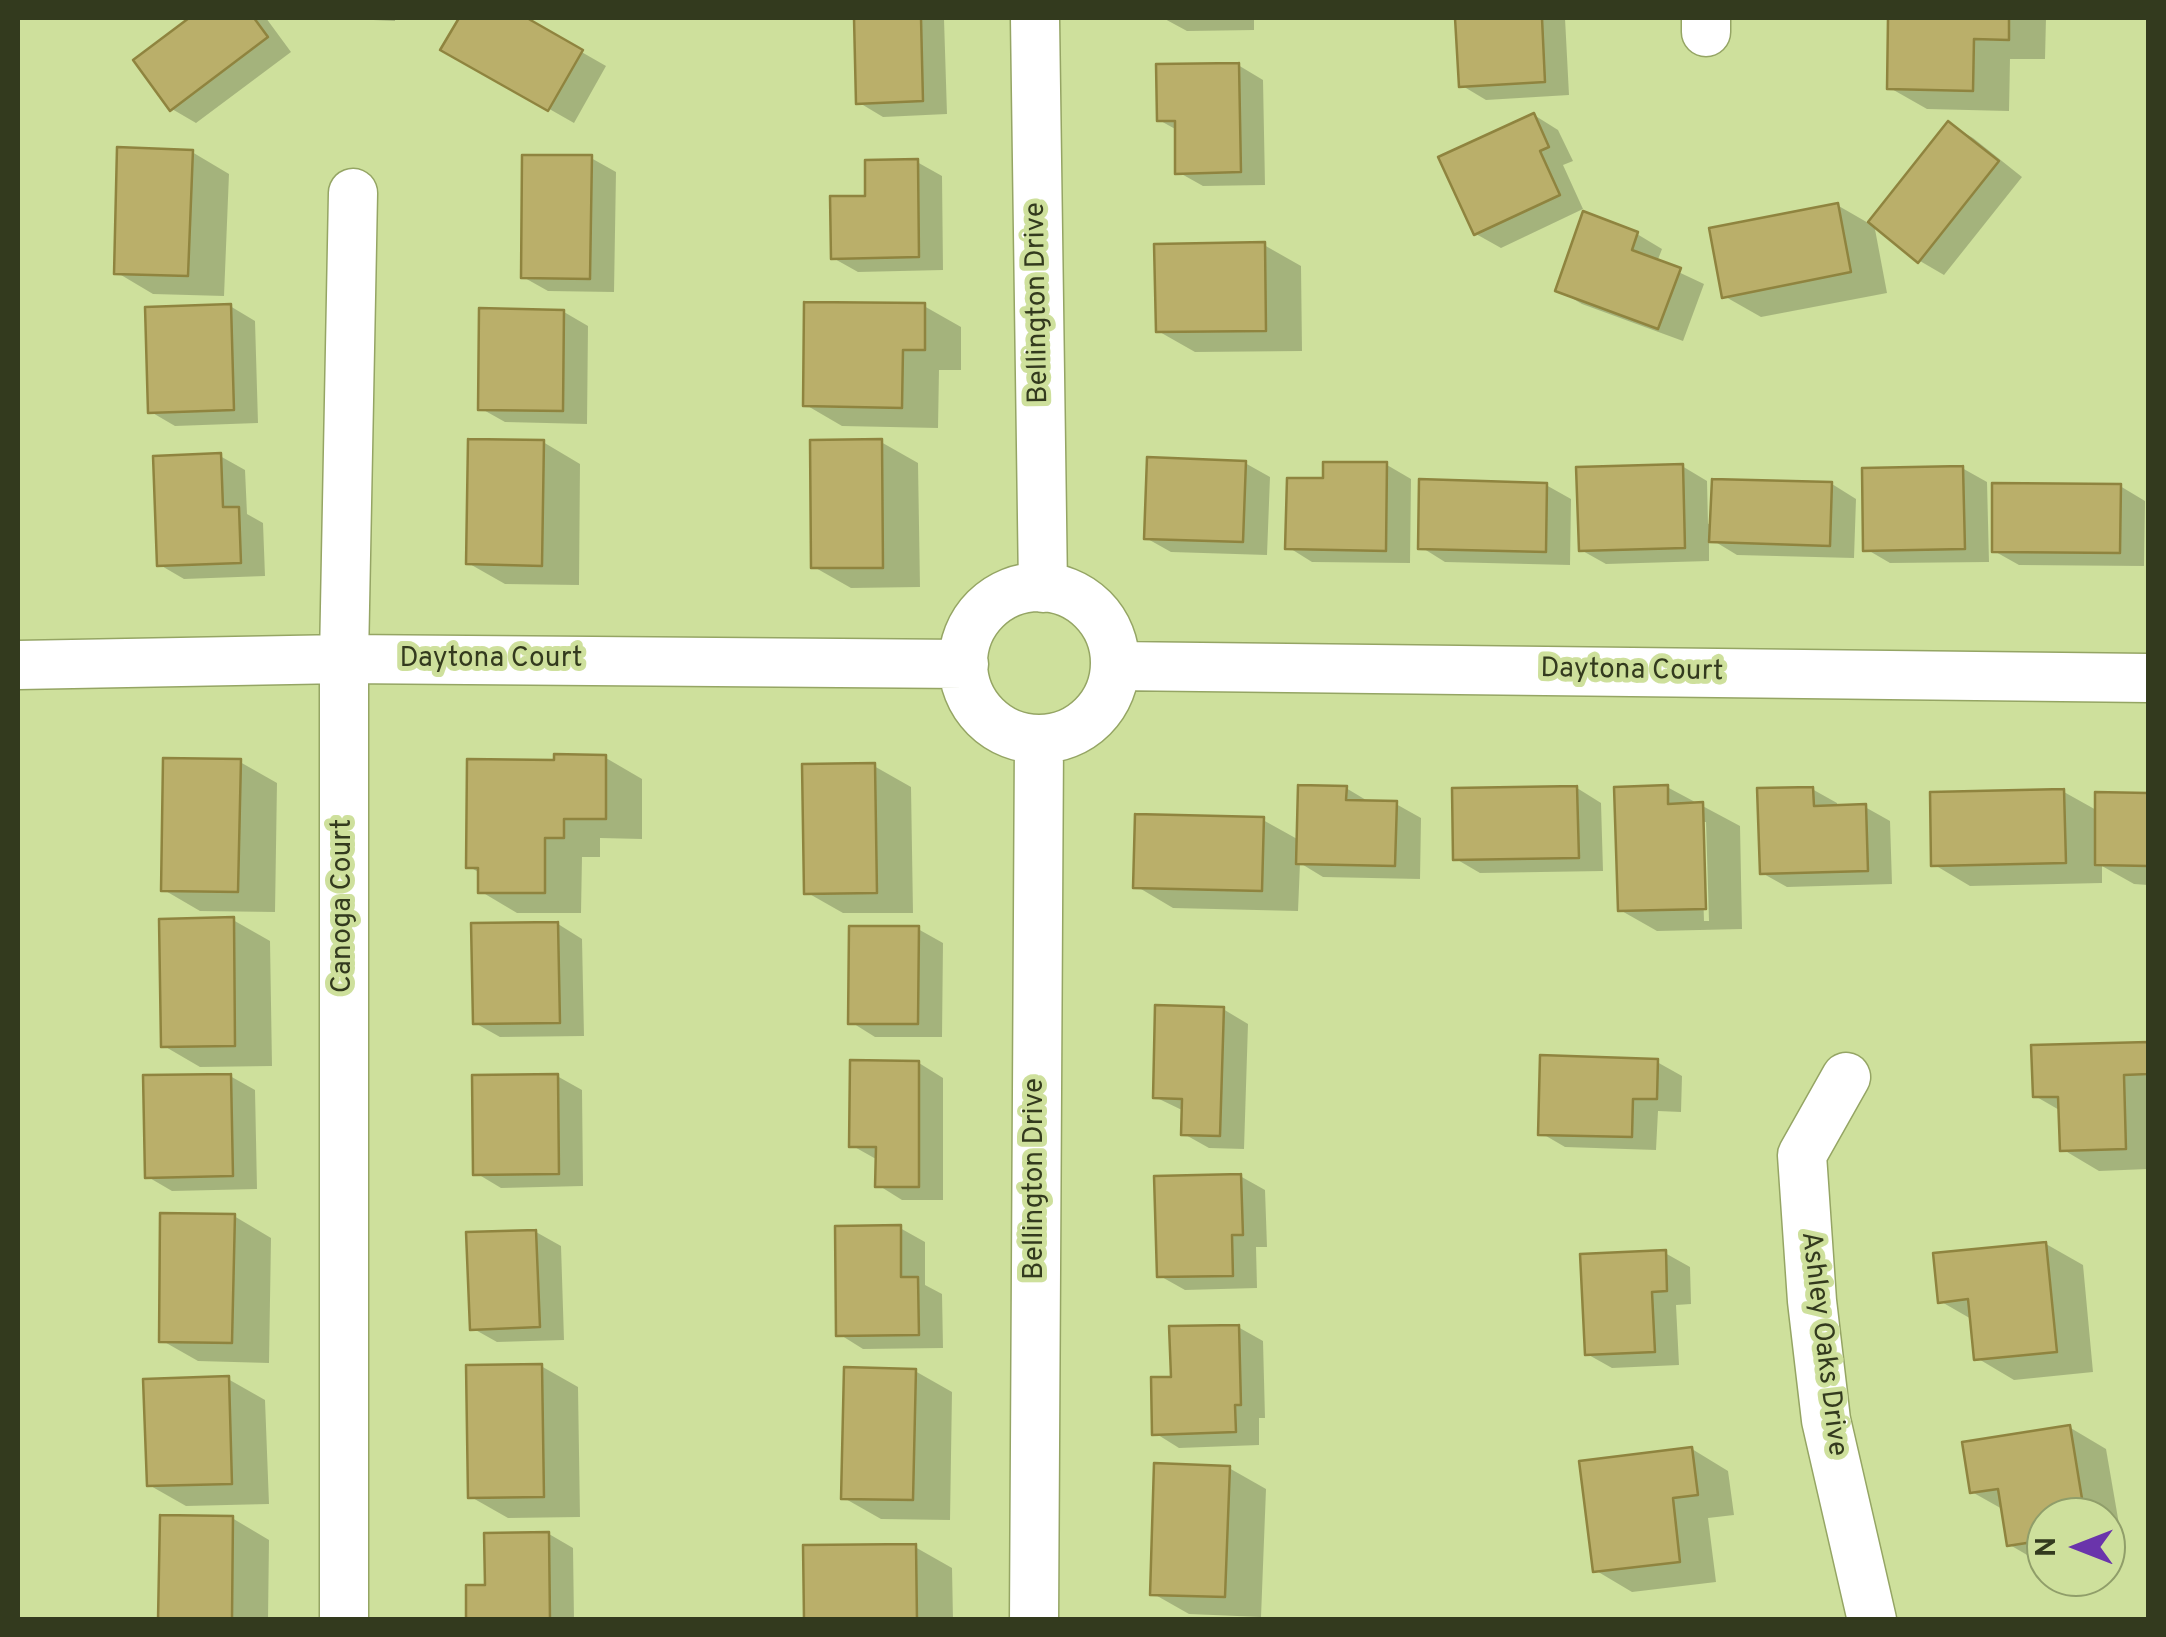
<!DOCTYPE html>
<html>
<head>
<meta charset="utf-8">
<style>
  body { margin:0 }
  #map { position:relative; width:2166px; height:1637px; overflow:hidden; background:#cee09c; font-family:Overpass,sans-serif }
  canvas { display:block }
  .frame { position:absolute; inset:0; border:20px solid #333a1e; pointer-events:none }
  .north { position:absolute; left:2026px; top:1497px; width:100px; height:100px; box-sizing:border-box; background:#cee09c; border:2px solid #909e6a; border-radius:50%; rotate:270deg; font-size:28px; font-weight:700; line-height:40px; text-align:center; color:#333a1e }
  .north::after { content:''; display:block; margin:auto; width:35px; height:45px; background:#6a34ab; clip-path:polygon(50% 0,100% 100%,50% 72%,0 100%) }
</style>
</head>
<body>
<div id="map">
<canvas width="2166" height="1637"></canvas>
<div class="frame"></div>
<div class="north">N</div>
</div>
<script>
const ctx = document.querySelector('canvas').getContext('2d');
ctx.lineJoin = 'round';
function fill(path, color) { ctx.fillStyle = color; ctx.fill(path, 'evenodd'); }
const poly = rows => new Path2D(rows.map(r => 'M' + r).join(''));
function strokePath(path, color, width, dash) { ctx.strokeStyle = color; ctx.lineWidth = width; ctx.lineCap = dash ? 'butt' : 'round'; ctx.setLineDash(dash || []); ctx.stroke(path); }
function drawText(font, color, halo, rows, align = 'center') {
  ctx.font = font + ' Overpass,sans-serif'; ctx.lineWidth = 10; ctx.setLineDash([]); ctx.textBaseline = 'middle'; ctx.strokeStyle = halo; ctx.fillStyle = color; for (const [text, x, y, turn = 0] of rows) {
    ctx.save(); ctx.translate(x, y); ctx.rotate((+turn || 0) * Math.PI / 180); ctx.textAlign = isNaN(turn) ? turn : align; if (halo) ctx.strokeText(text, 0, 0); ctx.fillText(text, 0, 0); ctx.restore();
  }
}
fill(poly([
  [194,18,266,18,291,52,196,123,172,109,136,60],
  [348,18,395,18,395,21,351,19],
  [461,18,522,18,606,66,574,123,444,49],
  [856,18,944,19,947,114,883,117,858,102],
  [1163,18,1254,18,1254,30,1187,31],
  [1458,18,1565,18,1569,95,1486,100,1461,85],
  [1891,18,2046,18,2045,59,2010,59,2009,111,1927,109,1890,88],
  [1238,65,1263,80,1265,185,1203,186,1178,172,1177,130,1159,120],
  [1534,115,1558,130,1573,161,1563,165,1583,209,1501,248,1476,234],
  [1949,124,1973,138,2022,177,1944,275,1920,261,1874,224,1887,293,1761,317,1724,296,1837,205,1870,224],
  [192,152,229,174,224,296,153,294,116,272],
  [591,158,616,172,614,292,548,291,523,277],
  [917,162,942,176,943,270,858,272,833,258,868,198],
  [1637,234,1662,249,1657,262,1704,284,1683,341,1582,304,1558,290],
  [1264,245,1301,266,1302,351,1195,352,1158,331],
  [230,306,255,321,258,423,175,426,151,412],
  [924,306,961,327,961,370,939,370,938,428,842,426,806,405],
  [564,312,588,326,587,424,505,422,480,408],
  [543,442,580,464,579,585,505,584,468,563],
  [881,442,918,463,920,587,851,588,814,567],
  [220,456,245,470,247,514,263,523,265,576,184,579,160,565],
  [1245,463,1270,477,1267,555,1171,552,1146,538],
  [1387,465,1411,479,1410,563,1312,562,1288,547,1326,481],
  [1682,466,1707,481,1708,524,1832,484,1856,499,1854,558,1737,555,1709,538,1709,561,1606,564,1581,550],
  [1962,468,1987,482,1989,562,1890,563,1866,549],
  [1546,485,1571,499,1570,565,1445,562,1421,547],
  [2120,486,2145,501,2144,566,2019,565,1994,551],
  [606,758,642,779,642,839,600,838,600,857,582,857,581,913,517,913,480,891,480,873,468,866,556,763],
  [240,762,277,783,275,912,200,911,164,890],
  [874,766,911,787,913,913,843,913,806,892],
  [1667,787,1740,826,1742,929,1657,931,1620,910],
  [1701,822,1706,822,1709,921,1704,921],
  [1346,788,1371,803,1396,804,1421,818,1420,879,1323,877,1300,863,1298,911,1173,908,1136,886,1263,820,1299,840],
  [1577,788,1601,803,1603,871,1480,873,1456,859],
  [1812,789,1837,803,1837,808,1865,807,1890,821,1892,884,1787,887,1762,873],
  [2064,792,2098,811,2098,795,2148,795,2148,885,2134,884,2102,866,2102,883,1970,886,1933,864],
  [233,920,270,941,272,1066,200,1067,164,1046],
  [558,924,582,939,584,1036,500,1037,475,1023],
  [918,929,943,943,942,1037,875,1037,851,1022],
  [1223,1009,1248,1024,1244,1149,1209,1148,1184,1134,1184,1111,1155,1097],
  [2148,1044,2148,1169,2099,1171,2062,1149,2061,1111,2035,1096,2034,1048],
  [1657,1062,1682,1076,1681,1112,1658,1111,1656,1150,1565,1147,1541,1133],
  [919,1063,943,1078,943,1200,902,1200,878,1185,876,1159,851,1145],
  [230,1076,255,1090,257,1189,172,1191,148,1177],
  [557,1076,582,1090,583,1186,501,1188,476,1173],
  [1240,1176,1265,1190,1267,1247,1256,1247,1257,1288,1185,1290,1160,1276],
  [234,1216,271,1238,269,1363,198,1361,161,1340],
  [900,1228,925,1242,925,1285,942,1294,943,1348,863,1349,839,1334],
  [536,1232,561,1246,564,1340,497,1342,472,1328],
  [2046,1244,2083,1265,2093,1372,2014,1380,1977,1358,1973,1320,1940,1301],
  [1665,1253,1690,1267,1691,1304,1676,1305,1679,1365,1612,1368,1587,1354],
  [1238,1327,1263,1341,1265,1418,1259,1418,1259,1445,1179,1448,1155,1433,1174,1379],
  [541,1366,578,1387,580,1517,508,1518,471,1497],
  [915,1371,952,1392,950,1520,881,1519,844,1498],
  [228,1379,265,1400,269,1504,186,1506,149,1485],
  [2069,1427,2106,1449,2124,1553,2106,1556,2106,1517,2046,1517,2046,1566,2010,1545,2004,1510,1972,1492],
  [1692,1449,1728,1471,1734,1515,1708,1518,1716,1582,1632,1592,1595,1570],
  [1229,1468,1266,1489,1261,1617,1189,1614,1152,1593],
  [232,1518,269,1540,268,1620,161,1620],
  [549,1534,573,1548,574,1620,469,1620,487,1588],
  [915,1547,952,1568,953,1620,807,1620]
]), '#0003');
const building = poly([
  [189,18,254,18,268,37,170,111,133,60,189,18],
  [459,18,527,18,583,50,548,111,440,50,459,18],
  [854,18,921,18,923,101,856,104,854,18],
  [1455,18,1542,18,1545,82,1459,87,1455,18],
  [1888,18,2009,18,2009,40,1974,39,1973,91,1887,89,1888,18],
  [1239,63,1241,172,1175,174,1175,121,1157,121,1156,64,1239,63],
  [1534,113,1549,147,1540,151,1560,195,1474,235,1438,157,1534,113],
  [1948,121,1999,161,1918,263,1868,222,1948,121],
  [117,147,193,150,188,276,114,274,117,147],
  [522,155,592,155,590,279,521,278,522,155],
  [918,159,919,257,831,259,830,196,865,196,865,160,918,159],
  [1838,203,1851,272,1722,298,1709,228,1838,203],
  [1583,211,1638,232,1632,250,1681,268,1658,329,1555,291,1583,211],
  [1265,242,1266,331,1156,332,1154,244,1265,242],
  [804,302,925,303,925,350,903,350,902,408,803,406,804,302],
  [231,304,234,410,148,413,145,307,231,304],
  [479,308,564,310,563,411,478,410,479,308],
  [468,439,544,440,542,566,466,564,468,439],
  [882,439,883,568,811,568,810,440,882,439],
  [221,453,223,507,239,507,241,563,157,566,153,456,221,453],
  [1147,457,1246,461,1243,542,1144,539,1147,457],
  [1323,462,1387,462,1386,551,1285,549,1287,478,1323,478,1323,462],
  [1683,464,1685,548,1579,551,1576,467,1683,464],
  [1963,466,1965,549,1863,551,1862,468,1963,466],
  [1419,479,1547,483,1546,552,1418,549,1419,479],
  [1712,479,1832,482,1830,546,1709,542,1712,479],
  [1992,483,2121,484,2120,553,1992,552,1992,483],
  [554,754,606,755,606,819,564,819,564,838,545,838,545,893,478,893,478,868,466,868,467,759,554,760,554,754],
  [163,758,241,759,238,892,161,891,163,758],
  [875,763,877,893,804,894,802,764,875,763],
  [1298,785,1347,786,1346,800,1397,801,1395,866,1296,864,1298,785],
  [1668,785,1668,804,1703,802,1706,909,1618,911,1614,787,1668,785],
  [1577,786,1579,858,1453,860,1452,788,1577,786],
  [1813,787,1814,806,1866,804,1868,871,1760,874,1757,788,1813,787],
  [2064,789,2066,863,1931,866,1930,792,2064,789],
  [2095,792,2148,793,2148,866,2095,865,2095,792],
  [1135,814,1264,817,1262,891,1133,888,1135,814],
  [234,917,235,1046,161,1047,159,919,234,917],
  [558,922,560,1023,473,1024,471,923,558,922],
  [849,926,919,926,918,1024,848,1024,849,926],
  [1155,1005,1224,1007,1220,1136,1181,1135,1182,1099,1153,1098,1155,1005],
  [2148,1042,2148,1074,2124,1075,2126,1149,2060,1151,2058,1097,2033,1097,2031,1045,2148,1042],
  [1540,1055,1658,1059,1657,1099,1633,1099,1632,1137,1538,1135,1540,1055],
  [850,1060,919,1061,919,1187,875,1187,876,1147,849,1147,850,1060],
  [231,1074,233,1176,145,1178,143,1075,231,1074],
  [558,1074,559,1174,473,1175,472,1075,558,1074],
  [1241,1174,1243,1235,1232,1235,1233,1276,1157,1277,1154,1176,1241,1174],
  [160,1213,235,1214,232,1343,159,1342,160,1213],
  [901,1225,901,1277,918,1277,919,1335,836,1336,835,1226,901,1225],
  [536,1230,540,1327,470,1330,466,1232,536,1230],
  [2046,1242,2057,1352,1974,1360,1968,1299,1938,1303,1933,1253,2046,1242],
  [1666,1250,1667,1291,1652,1292,1655,1352,1585,1355,1580,1254,1666,1250],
  [1239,1325,1241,1405,1235,1405,1236,1432,1152,1435,1151,1377,1171,1377,1169,1326,1239,1325],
  [542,1364,544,1497,468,1498,466,1365,542,1364],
  [844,1367,916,1369,913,1500,841,1499,844,1367],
  [229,1376,232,1484,147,1486,143,1379,229,1376],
  [2070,1425,2085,1517,2046,1517,2046,1540,2007,1546,1998,1489,1970,1493,1962,1442,2070,1425],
  [1692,1447,1698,1495,1673,1498,1680,1562,1593,1572,1579,1461,1692,1447],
  [1154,1463,1230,1466,1225,1597,1150,1595,1154,1463],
  [160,1515,233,1516,232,1620,158,1620,160,1515],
  [549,1532,550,1620,466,1620,466,1585,485,1585,484,1533,549,1532],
  [916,1544,917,1620,804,1620,803,1545,916,1544]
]);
fill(building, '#baaf6a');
strokePath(building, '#8f843f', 2.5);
const street = poly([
  [1035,18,1043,588],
  [1706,18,1706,32],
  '963 663a76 76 0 1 1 152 0a76 76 0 1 1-152 0Z',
  [18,665,344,659,964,664],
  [1115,666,2148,678],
  [1846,1077,1802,1155,1812,1301,1826,1420,1872,1620],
  [344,1620,344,659,353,193],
  [1034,1620,1039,739]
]);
strokePath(street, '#95a564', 51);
strokePath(street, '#fff', 48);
drawText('28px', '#333a1e', '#cee09c', [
  ["Bellington Drive",1039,303,-91],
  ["Daytona Court",491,660],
  ["Daytona Court",1632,672,1],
  ["Canoga Court",344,906,-90],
  ["Bellington Drive",1036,1179,-90],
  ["Ashley Oaks Drive",1822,1344,83]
]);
</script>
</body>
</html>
